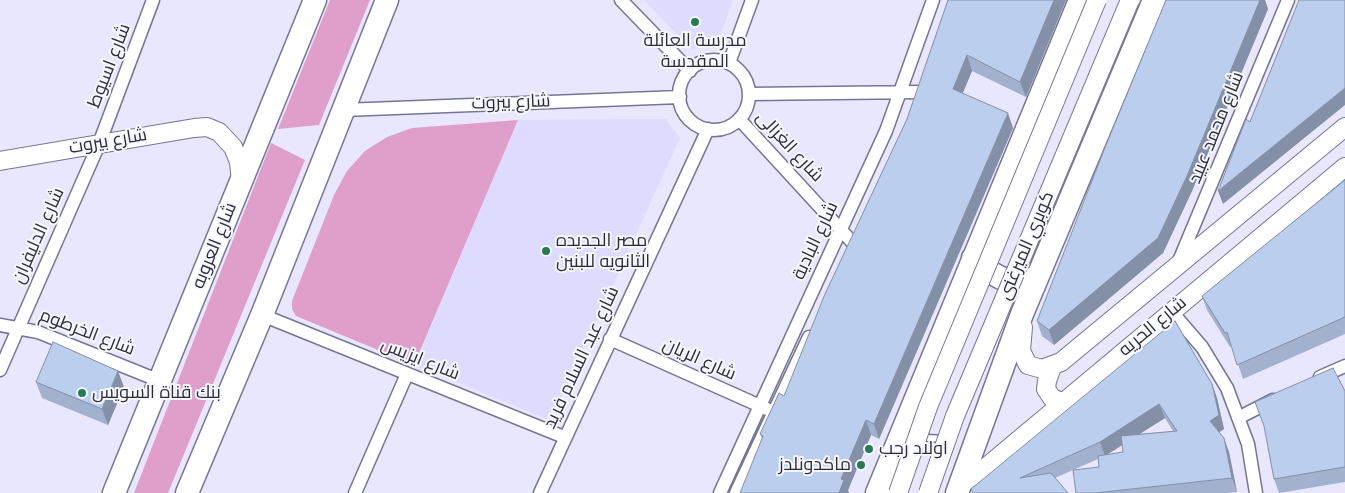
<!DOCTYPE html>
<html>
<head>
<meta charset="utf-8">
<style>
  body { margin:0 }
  canvas { display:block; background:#e8e7fd }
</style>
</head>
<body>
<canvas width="1345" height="493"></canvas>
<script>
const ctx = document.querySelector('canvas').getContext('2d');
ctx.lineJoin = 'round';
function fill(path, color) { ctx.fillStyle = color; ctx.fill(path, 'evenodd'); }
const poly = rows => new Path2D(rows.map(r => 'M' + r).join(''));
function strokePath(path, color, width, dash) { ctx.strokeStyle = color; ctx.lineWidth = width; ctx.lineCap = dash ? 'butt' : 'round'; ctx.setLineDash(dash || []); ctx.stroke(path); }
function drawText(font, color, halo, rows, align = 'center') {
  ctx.font = font + ' Roboto,Cairo,sans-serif'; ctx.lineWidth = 4; ctx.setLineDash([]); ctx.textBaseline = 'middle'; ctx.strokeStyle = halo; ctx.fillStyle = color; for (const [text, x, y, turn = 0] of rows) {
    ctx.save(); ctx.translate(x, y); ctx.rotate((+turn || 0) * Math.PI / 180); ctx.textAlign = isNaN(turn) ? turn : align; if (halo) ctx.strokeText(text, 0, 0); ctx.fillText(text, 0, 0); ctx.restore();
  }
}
fill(poly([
  [644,0,733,0,717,44,692,50],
  [666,119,680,138,554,414,545,418,415,365,518,120]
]), '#dddbfe');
fill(poly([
  [330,0,370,0,319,125,278,129],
  [518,120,414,365,296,316,292,309,292,301,334,195,347,171,365,151,387,137,412,128],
  [271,143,305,160,168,493,134,493]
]), '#e09fca');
const lane = poly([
  [922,432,928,438,944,439]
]);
const street = poly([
  [621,0,690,71],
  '679 95a35 35 0 1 1 70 0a35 35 0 1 1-70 0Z',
  [729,63,752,0],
  [749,94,920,92],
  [343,110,680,97],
  [739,119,853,243],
  [1179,261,1288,0],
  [1171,311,1202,347,1227,388,1248,444,1256,493],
  [262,315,564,437],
  [0,325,38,332,160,381],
  [610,339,767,409],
  [0,370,99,144,153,0],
  [1320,377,1345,366],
  [1240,417,1273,400],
  [355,493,407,374],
  [540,493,708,129],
  [720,493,886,131,933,0],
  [736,493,809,337]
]);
const secondary = poly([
  [0,161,194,128,207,127,219,132,233,147,239,162,241,182],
  [1023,327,1021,351,1028,365,1042,369,1061,362,1345,127],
  [1052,367,1047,381,1046,389,1052,398,1062,402],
  [960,485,990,464,1345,167]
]);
const highway = poly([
  [973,258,986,270,1001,278,1019,281,1033,279],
  [114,493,315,0],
  [187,493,262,315,387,0],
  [877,493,1080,0],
  [957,493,1022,314,1154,0]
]);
strokePath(lane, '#777595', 9);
strokePath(street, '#777595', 15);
strokePath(secondary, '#777595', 20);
strokePath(highway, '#777595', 25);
strokePath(lane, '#fff', 6);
strokePath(street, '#fff', 12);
strokePath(secondary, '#fff', 18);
strokePath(highway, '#fff', 22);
const secondaryBridge = poly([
  [898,493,928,407,1097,0],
  [928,493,955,416,1130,0]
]);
strokePath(secondaryBridge, '#777595', 20, []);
strokePath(secondaryBridge, '#fff', 18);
fill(poly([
  [948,0,1066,0,1026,97,972,71,963,93,1013,128,879,439,871,435,848,490,762,439,760,434,784,396,907,119],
  [1166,0,1265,0,1268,9,1192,191,1163,253,1054,345,1042,336,1037,321],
  [1345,180,1345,334,1243,379,1232,346,1230,347,1207,310,1202,296],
  [1175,321,1212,384,1217,398,1224,429,1219,432,1229,452,1237,492,1226,493,1076,493,1073,470,1055,478,972,493],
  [1165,418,1173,431,1139,434],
  [1122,445,1123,452,1106,455],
  [1098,459,1099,467,1073,470],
  [36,382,124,387,108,425,42,398],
  [1345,391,1345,482,1279,493,1274,479]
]), '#a2b1cd');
fill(poly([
  [1054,0,1066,0,1026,97,1020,82],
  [1260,0,1265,0,1268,9,1192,191,1163,253,1054,345,1049,330],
  [967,55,972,71,958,104,953,89],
  [1345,88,1345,105,1223,204,1218,191],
  [1008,113,1013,128,879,439,874,424],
  [118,371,124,387,108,425,102,409],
  [1212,384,1217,398,1224,429,1215,435,1210,421],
  [1159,404,1165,418,1105,456,1100,442],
  [866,420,871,435,848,490,849,493,839,493,841,479],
  [1224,438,1229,452,1237,492,1232,478]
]), '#8490a7');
const building = poly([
  [948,0,1054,0,1020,82,967,55,953,89,1008,113,874,424,866,420,841,479,844,480,839,493,740,493,763,436,760,434,779,393,784,396,825,294,907,119,948,0],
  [1166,0,1260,0,1187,176,1158,238,1049,330,1037,321,1106,145,1166,0],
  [1299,0,1345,0,1345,88,1218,191,1246,119,1250,122,1299,0],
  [1345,180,1345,317,1237,365,1227,332,1225,333,1202,296,1345,180],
  [1175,321,1212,384,1219,415,1210,421,1224,438,1232,478,1095,493,1076,493,1073,470,1099,467,1098,456,1123,452,1121,436,1177,431,1159,404,1100,442,1020,478,1051,473,1068,493,973,493,971,489,1175,321],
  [53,342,118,371,102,409,36,382,53,342],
  [1333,368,1345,391,1345,467,1333,469,1274,479,1264,426,1255,402,1333,368]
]);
fill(building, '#bcceee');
strokePath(building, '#8490a7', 1);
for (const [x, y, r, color] of [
  [695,22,5,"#247c50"],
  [546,251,5,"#247c50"],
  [82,393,5,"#247c50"],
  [869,449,5,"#247c50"],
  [861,465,5,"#247c50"]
]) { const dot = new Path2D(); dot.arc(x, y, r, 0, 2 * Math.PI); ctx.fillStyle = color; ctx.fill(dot); strokePath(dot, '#f6f6fd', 2); }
drawText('18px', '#2d2c3a', '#f6f6fd', [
  ["مدرسة العائلة",695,41,"center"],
  ["المقدسة",695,62,"center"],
  ["مصر الجديده",556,241],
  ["الثانويه للبنين",556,262],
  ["بنك قناة السويس",92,393],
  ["اولاد رجب",879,449],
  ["ماكدونلدز",851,465,"right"]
], 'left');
drawText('18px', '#2d2c3a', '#f6f6fd', [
  ["شارع اسيوط",110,66,-69],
  ["شارع بيروت",511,103,-2],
  ["شارع محمد عبيد",1217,128,-68],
  ["شارع بيروت",108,142,-10],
  ["شارع الغزالى",789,147,47],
  ["شارع الدليفران",39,236,-66],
  ["شارع البادية",816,241,-65],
  ["شارع العروبه",215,246,-68],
  ["كوبري الميرغنى",1027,246,-67],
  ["شارع الحريه",1153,327,-40],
  ["شارع الخرطوم",87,333,21],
  ["شارع عبد السلام فريد",582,358,-65],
  ["شارع ايزيس",420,360,22],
  ["شارع الريان",699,360,24]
]);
</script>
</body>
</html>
